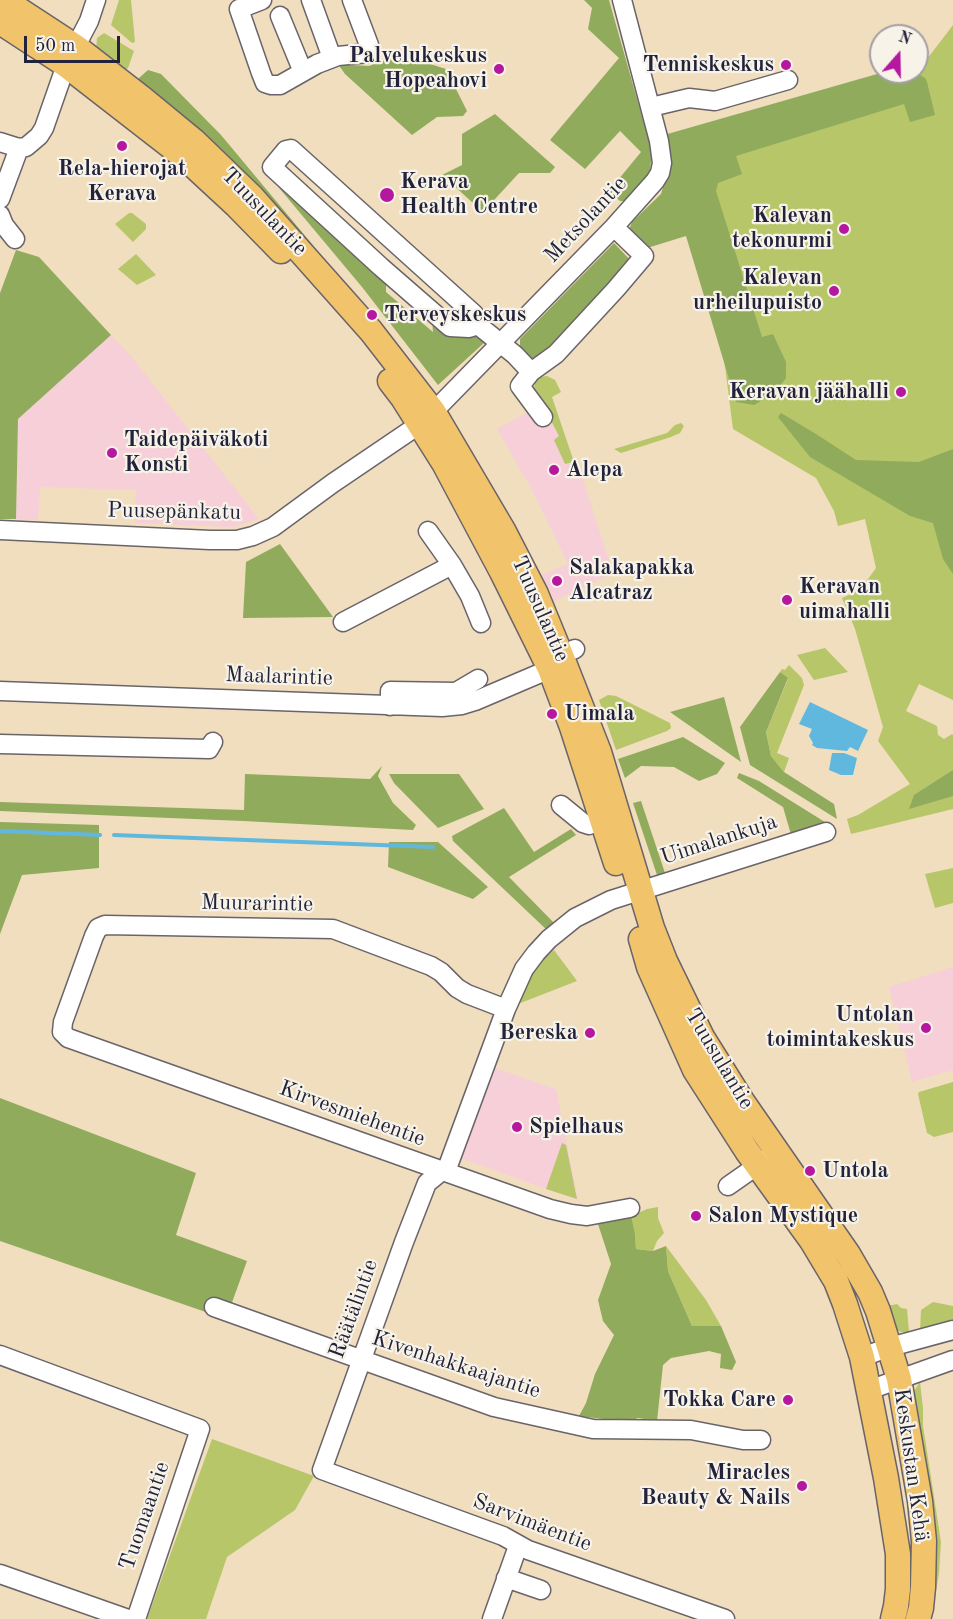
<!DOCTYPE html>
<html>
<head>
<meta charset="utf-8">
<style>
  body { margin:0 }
  #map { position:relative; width:953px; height:1619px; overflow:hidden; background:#f0debf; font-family:"Old Standard TT",serif }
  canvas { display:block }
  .north { position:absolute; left:869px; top:24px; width:60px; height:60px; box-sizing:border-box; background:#f7f3e8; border:2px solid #a29fa3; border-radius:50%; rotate:20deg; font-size:16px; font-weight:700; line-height:24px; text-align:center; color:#22223b }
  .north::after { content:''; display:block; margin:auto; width:21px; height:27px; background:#b5179e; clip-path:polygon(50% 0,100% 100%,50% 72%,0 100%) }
  .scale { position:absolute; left:24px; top:36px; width:96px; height:27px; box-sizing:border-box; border:3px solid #22223b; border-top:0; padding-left:8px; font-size:18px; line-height:21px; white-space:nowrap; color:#22223b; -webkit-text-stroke:4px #f7f3e8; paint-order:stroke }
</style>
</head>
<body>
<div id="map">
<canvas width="953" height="1619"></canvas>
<div class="north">N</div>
<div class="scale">50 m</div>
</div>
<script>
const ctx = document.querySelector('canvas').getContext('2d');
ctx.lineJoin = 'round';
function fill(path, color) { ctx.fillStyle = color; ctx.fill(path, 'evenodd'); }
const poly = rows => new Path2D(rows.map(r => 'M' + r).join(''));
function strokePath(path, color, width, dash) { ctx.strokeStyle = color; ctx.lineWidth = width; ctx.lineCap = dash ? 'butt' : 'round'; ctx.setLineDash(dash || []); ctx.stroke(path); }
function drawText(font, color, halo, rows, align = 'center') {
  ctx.font = font + ' "Old Standard TT",serif'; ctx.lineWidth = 4.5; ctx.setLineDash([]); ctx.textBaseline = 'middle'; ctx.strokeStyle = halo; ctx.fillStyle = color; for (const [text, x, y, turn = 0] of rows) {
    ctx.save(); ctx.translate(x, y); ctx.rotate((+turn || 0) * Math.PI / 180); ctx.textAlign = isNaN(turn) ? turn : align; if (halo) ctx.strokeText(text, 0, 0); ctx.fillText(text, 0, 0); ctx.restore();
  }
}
fill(poly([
  [111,335,130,355,259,519,233,527,135,523,136,490,40,487,38,520,16,519,18,419],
  [543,404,559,436,564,464,569,463,582,477,613,573,554,601,542,575,568,564,532,490,497,429],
  [953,967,953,1070,912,1082,889,987],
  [495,1068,556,1089,578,1200,460,1158,478,1106]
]), '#f6cfd9');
fill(poly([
  [119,0,131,0,135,42,132,43,111,25],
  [953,25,953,700,919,684,906,711,937,726,938,735,944,739,952,734,953,735,953,809,851,834,847,819,858,815,910,784,878,741,883,727,855,629,842,598,860,590,876,568,865,519,838,526,834,511,816,478,733,429,698,156,908,84],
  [104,33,134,51,128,68,119,75,96,51,97,38],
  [129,213,132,213,146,224,146,229,133,242,115,224],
  [136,254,156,275,137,285,118,269],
  [547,376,555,380,561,392,552,397,574,462,565,464,554,440,559,436,534,388,535,383,539,377],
  [681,423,684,426,680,433,671,437,621,453,614,449,667,433,675,425],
  [825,648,848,672,814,680,797,655],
  [789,665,802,678,804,685,777,753,789,758,784,772,771,756,766,732,788,679,780,672,782,669,785,670],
  [608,695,616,696,670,723,671,728,667,731,616,750,599,700],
  [953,868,953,903,935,908,925,874],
  [554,950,577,981,518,1004,533,973,545,958],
  [953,1082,953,1132,934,1137,927,1133,918,1094,919,1092],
  [562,1143,566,1145,577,1199,546,1189],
  [658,1207,658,1218,664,1233,657,1241,653,1251,636,1249,635,1234,628,1220,631,1216,647,1209],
  [666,1246,706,1300,721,1326,692,1326,668,1271],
  [933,1302,953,1306,953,1323,920,1331,921,1310],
  [897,1304,901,1308,907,1309,909,1332,901,1332,891,1327,882,1307],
  [920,1382,923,1408,923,1426,941,1542,939,1573,934,1603,933,1603,912,1394],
  [212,1439,314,1476,295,1510,227,1557,206,1619,147,1619]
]), '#b7c668');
fill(poly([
  [584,0,609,0,652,152,650,171,646,181,625,201,620,201,609,191,641,152,620,131,585,169,550,140,619,58,588,29,592,8],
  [414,50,427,63,446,69,467,111,463,116,437,117,412,135,345,74,338,64,369,66],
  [148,70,161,74,221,135,357,298,137,86,139,78],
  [884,72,915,72,925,78,927,82,935,115,910,122,904,104,736,156,742,174,718,183,716,191,762,337,773,334,786,362,786,378,775,393,754,405,736,402,686,236,644,249,628,232,632,222,661,194,668,170,664,135],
  [495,114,555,167,550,173,519,173,483,212,442,175,462,165,462,134],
  [270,177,386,279,386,292,433,332,432,319,480,336,485,342,438,385,362,287],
  [614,243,632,262,535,365,520,346,520,339],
  [16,250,39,257,111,335,18,419,16,519,0,519,0,293],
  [781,413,816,434,856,460,919,462,953,449,953,574,943,559,933,523,910,516,810,457,778,417],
  [280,544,333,617,243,618,246,562],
  [780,672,788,678,766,732,771,756,784,772,834,804,837,819,750,765,740,727],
  [724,697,741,762,670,712],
  [683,737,725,763,717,774,699,781,674,767,641,766,625,778,618,759],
  [382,766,378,776,393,803,416,825,413,830,243,821,0,811,0,802,244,810,245,774,370,779],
  [953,770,953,796,909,809,914,795],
  [739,773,759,781,833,827,792,838,783,807,737,778],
  [389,774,459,774,484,809,438,828,394,783],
  [641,801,667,879,659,881,633,803],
  [504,808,534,852,571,829,576,835,509,877,557,926,549,932,453,841,452,836],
  [0,822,99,825,99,868,22,875,0,934],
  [389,842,438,842,488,887,473,899,388,867],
  [0,1098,196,1173,176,1235,247,1261,226,1319,0,1241],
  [631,1216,635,1234,636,1249,653,1251,666,1246,668,1271,692,1326,721,1326,736,1362,732,1370,720,1368,721,1354,709,1351,671,1358,663,1365,657,1421,638,1418,628,1422,579,1416,586,1403,595,1374,614,1335,603,1321,598,1300,611,1264,597,1221]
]), '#91ab5c');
fill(poly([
  [810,702,868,730,858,751,850,747,847,751,817,748,812,745,813,743,809,736,812,729,799,724],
  [832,753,844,753,857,758,853,775,841,775,829,770]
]), '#61b8de');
strokePath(poly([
  [0,831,100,835],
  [114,835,433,847]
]), '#61b8de', 4);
const minor = poly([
  [262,0,239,9,261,73,265,83,271,85,280,85,317,64,330,59,338,56,368,53,369,45,352,0],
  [311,0,332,58],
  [280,16,303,72],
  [651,107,689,98,715,101,788,80],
  [0,142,19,148,26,147,39,136,44,128,66,65,89,21,96,0],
  [0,199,19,148],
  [0,215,4,225,15,239],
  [478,325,469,328,450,327,381,267,272,167,286,150,291,149,474,314,478,325,515,355,531,372,556,354,616,289,644,256,614,227],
  [531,372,520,386,543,417],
  [0,530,210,540,237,540,253,536,273,527,333,483,420,424,441,404,614,227,655,181,660,173,662,163,659,141,622,0],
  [452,565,470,596,481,623],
  [343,622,452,565,428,531],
  [0,691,442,707,462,705,475,701,550,669,561,655,575,649],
  [390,706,390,691,456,692,478,679],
  [0,744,209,749,213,742],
  [561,805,583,823,589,825,602,819,613,818],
  [506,1009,467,994,457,988,441,972,431,966,333,929,105,925,98,928,94,936,63,1022,62,1032,68,1038,550,1209,571,1214,587,1216,630,1208],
  [728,1186,768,1158],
  [214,1307,494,1407,593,1429,691,1430,743,1440,761,1440],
  [0,1355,200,1429,136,1619],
  [862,1357,890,1347,953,1330],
  [869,1390,953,1360],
  [0,1574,128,1619],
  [506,1578,541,1590],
  [492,1619,518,1546],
  [725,1619,528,1550,503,1536,322,1470,404,1242,427,1183,448,1166,506,1009,524,969,536,953,549,939,575,918,611,900,826,832]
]);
const major = poly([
  [4,0,76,47,143,99,194,141,252,197,371,331,433,411,503,530,536,594,561,655,599,752,652,928,665,961,702,1037,742,1101,848,1254,870,1292,878,1311,899,1379,920,1501,924,1541,923,1587,921,1608,918,1619],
  [0,22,66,65,169,145,197,169,237,206,281,251],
  [390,381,403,398,444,463,502,572,550,669,572,727,616,863],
  [641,939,649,967,695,1070,747,1151,812,1241,836,1281,845,1304,862,1357,886,1478,898,1554,898,1589,896,1606,893,1619]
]);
strokePath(minor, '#6a6469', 21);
strokePath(major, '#6a6469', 27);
strokePath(minor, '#fff', 18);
strokePath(major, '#f1c36a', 24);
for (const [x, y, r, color] of [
  [786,65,6,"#b5179e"],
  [499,69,6,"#b5179e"],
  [122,146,6,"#b5179e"],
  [387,195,8,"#b5179e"],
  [844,229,6,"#b5179e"],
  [834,291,6,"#b5179e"],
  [372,315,6,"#b5179e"],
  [901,392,6,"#b5179e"],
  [112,453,6,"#b5179e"],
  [554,470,6,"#b5179e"],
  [557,581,6,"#b5179e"],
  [787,600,6,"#b5179e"],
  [552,714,6,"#b5179e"],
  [926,1028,6,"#b5179e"],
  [590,1033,6,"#b5179e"],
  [517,1127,6,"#b5179e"],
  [810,1171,6,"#b5179e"],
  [696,1216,6,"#b5179e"],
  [788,1400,6,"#b5179e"],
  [802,1486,6,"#b5179e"]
]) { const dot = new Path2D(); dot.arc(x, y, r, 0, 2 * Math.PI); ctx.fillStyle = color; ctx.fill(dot); strokePath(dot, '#f7f3e8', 2); }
drawText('bold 22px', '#22223b', '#f7f3e8', [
  ["Palvelukeskus",487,56,"right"],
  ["Hopeahovi",487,81,"right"],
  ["Tenniskeskus",774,65,"right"],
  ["Rela-hierojat",122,169,"center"],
  ["Kerava",122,194,"center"],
  ["Kerava",400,182],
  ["Health Centre",400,207],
  ["Kalevan",832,216,"right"],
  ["tekonurmi",832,241,"right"],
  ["Kalevan",822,278,"right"],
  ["urheilupuisto",822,303,"right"],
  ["Terveyskeskus",384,315],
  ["Keravan jäähalli",889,392,"right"],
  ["Taidepäiväkoti",124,440],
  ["Konsti",124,465],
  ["Alepa",566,470],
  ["Salakapakka",569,568],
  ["Alcatraz",569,593],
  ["Keravan",799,587],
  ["uimahalli",799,612],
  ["Uimala",564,714],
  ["Untolan",914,1015,"right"],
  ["toimintakeskus",914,1040,"right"],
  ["Bereska",578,1033,"right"],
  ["Spielhaus",529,1127],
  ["Untola",822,1171],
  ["Salon Mystique",708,1216],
  ["Tokka Care",776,1400,"right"],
  ["Miracles",790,1473,"right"],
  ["Beauty & Nails",790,1498,"right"]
], 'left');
drawText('22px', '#22223b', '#f7f3e8', [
  ["Tuusulantie",264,212,46],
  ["Metsolantie",586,220,-47],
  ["Puusepänkatu",174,512,1],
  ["Tuusulantie",540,609,66],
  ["Maalarintie",279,677,2],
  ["Uimalankuja",719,840,-18],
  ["Muurarintie",257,904,1],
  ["Tuusulantie",719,1059,59],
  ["Kirvesmiehentie",352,1114,20],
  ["Räätälintie",354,1309,-70],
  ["Kivenhakkaajantie",456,1365,18],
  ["Keskustan Kehä",911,1465,82],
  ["Tuomaantie",145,1516,-71],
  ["Sarvimäentie",532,1523,21]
]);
</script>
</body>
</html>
